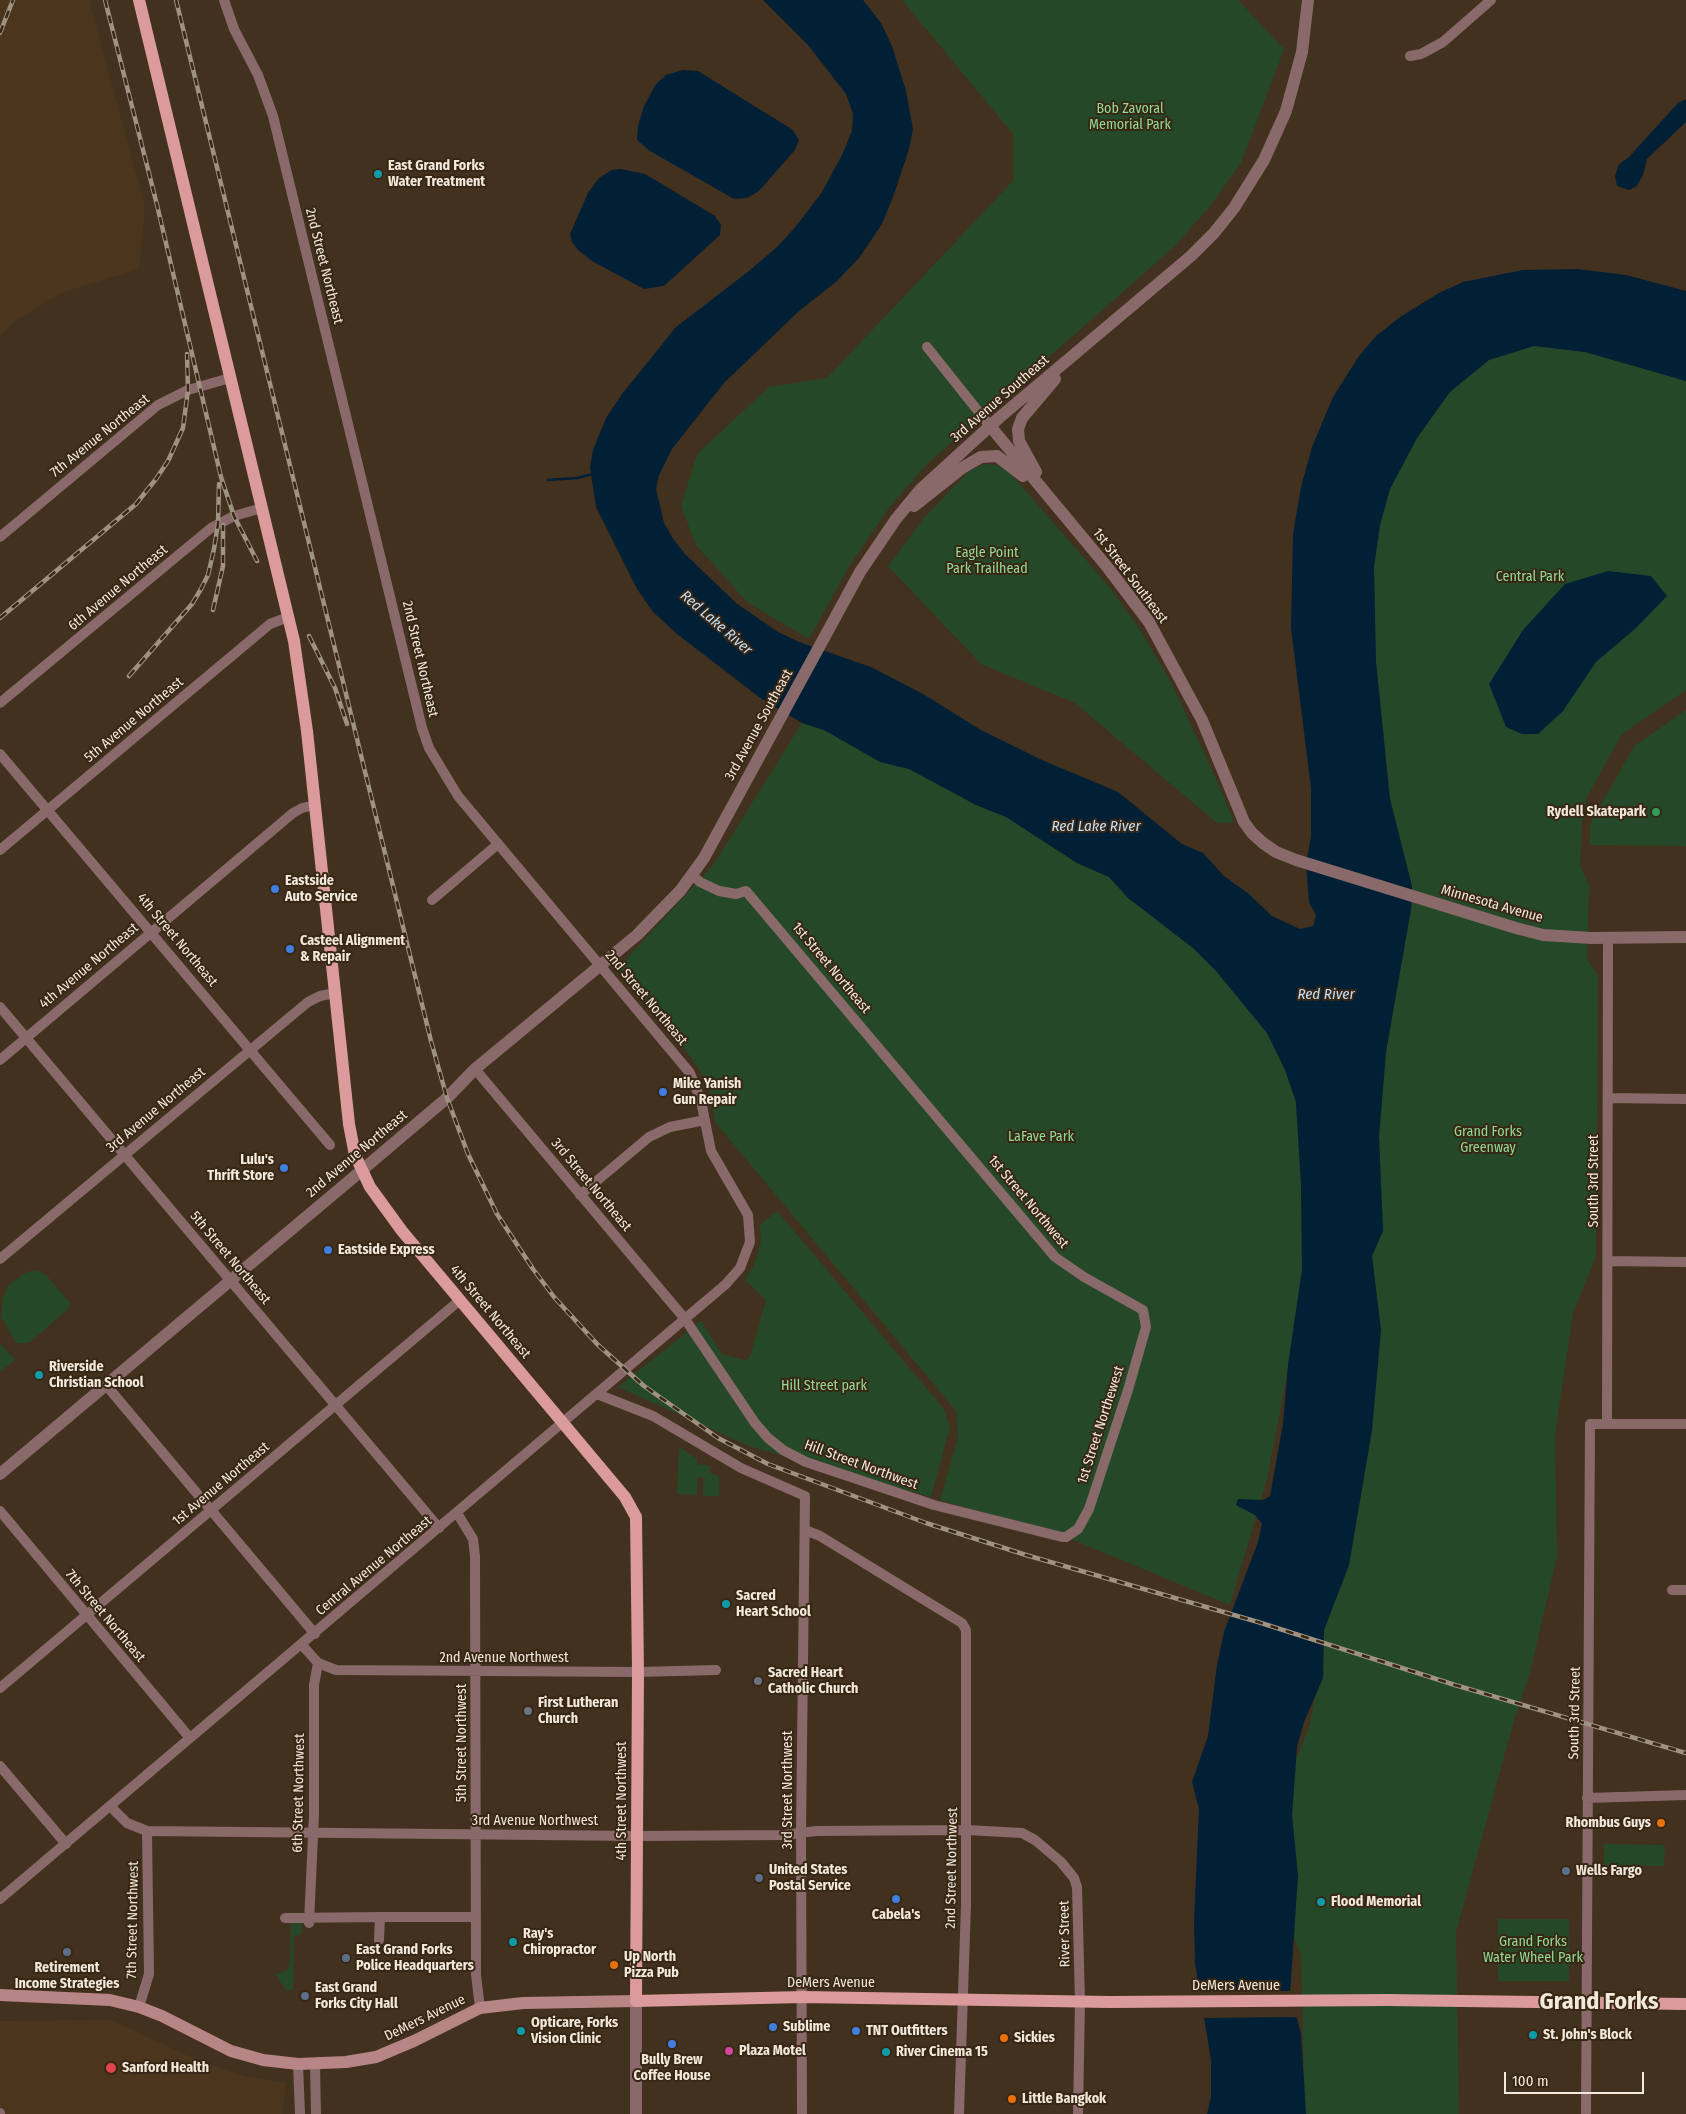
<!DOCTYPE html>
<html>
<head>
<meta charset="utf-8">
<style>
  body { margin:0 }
  #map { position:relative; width:1686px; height:2114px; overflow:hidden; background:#42311e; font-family:"Fira Sans Condensed",sans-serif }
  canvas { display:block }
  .scale { position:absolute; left:1504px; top:2072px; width:140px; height:22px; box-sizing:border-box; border:2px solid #f3e8dc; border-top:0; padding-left:6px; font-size:15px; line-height:18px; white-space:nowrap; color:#f3e8dc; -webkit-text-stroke:4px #372714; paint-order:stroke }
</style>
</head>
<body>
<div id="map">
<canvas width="1686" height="2114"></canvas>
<div class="scale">100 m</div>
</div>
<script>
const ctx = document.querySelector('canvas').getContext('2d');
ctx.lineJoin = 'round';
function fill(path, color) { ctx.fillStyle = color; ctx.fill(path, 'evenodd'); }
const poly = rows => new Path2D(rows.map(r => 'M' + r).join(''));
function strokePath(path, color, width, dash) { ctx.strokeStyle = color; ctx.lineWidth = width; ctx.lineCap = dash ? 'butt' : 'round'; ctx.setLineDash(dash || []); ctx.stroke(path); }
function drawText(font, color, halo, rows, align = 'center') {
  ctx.font = font + ' "Fira Sans Condensed",sans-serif'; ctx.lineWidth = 4; ctx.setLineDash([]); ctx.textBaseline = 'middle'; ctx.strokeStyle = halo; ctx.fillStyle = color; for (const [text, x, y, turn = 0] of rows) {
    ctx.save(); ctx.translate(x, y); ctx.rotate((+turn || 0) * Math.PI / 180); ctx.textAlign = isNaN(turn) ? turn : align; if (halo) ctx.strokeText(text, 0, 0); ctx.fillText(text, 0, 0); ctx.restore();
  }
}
fill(poly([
  [0,0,89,0,145,207,139,269,63,292,17,320,0,335],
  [111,2020,199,2061,244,2076,286,2083,283,2114,0,2114,0,2021]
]), '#4b361d');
fill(poly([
  [902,0,1238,0,1284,49,1241,163,1211,205,1175,246,926,465,888,509,848,568,809,639,748,603,696,545,681,506,697,454,769,387,827,378,1013,181,1013,134],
  [1534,346,1585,352,1686,381,1686,690,1622,734,1587,797,1582,822,1580,866,1589,885,1587,960,1598,975,1596,1256,1573,1313,1555,1434,1557,1557,1529,1676,1513,1724,1456,1932,1459,2114,1305,2114,1301,1956,1294,1936,1297,1864,1292,1815,1296,1760,1309,1727,1315,1697,1323,1678,1324,1630,1349,1565,1372,1430,1381,1330,1372,1256,1383,1231,1379,1137,1386,1052,1411,909,1412,886,1390,799,1376,662,1374,567,1380,525,1390,489,1417,438,1450,392,1489,360],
  [985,464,1004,466,1111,589,1141,631,1172,684,1216,779,1234,822,1217,823,1075,703,981,664,888,566,924,518,970,470],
  [1686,710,1686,846,1590,845,1590,824,1634,746],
  [802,723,824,730,880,762,909,769,976,805,1006,817,1077,863,1109,877,1128,898,1193,948,1216,971,1267,1033,1285,1070,1296,1102,1301,1185,1302,1270,1286,1380,1267,1479,1230,1605,1066,1537,940,1500,958,1438,956,1411,715,1122,710,1092,701,1072,690,1056,616,970,714,864],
  [777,1211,944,1409,950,1427,931,1497,749,1446,618,1387,701,1321,722,1354,745,1360,750,1357,766,1300,745,1280,754,1265,761,1242,760,1225],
  [36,1270,47,1276,70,1303,68,1309,29,1343,16,1343,1,1316,3,1298,8,1286,25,1273],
  [0,1343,15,1360,0,1372],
  [679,1447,697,1459,697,1464,710,1466,710,1473,719,1476,719,1496,703,1496,703,1477,698,1477,697,1495,677,1494],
  [1604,1844,1665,1845,1664,1866,1604,1865],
  [1498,1919,1569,1919,1569,1981,1498,1981],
  [296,1921,302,1921,302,1932,300,1935,294,1935,293,1989,287,1991,275,1974,286,1971,290,1965,291,1923]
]), '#254928');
fill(poly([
  [763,0,863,0,881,23,892,46,906,91,913,129,909,149,893,197,882,224,859,258,837,281,798,312,724,383,672,449,659,475,656,489,664,523,674,540,685,554,736,603,778,632,799,642,871,667,923,694,981,730,1042,760,1118,792,1182,844,1203,853,1224,876,1249,894,1272,916,1300,929,1313,926,1316,915,1309,902,1306,864,1311,837,1311,788,1291,628,1293,534,1301,487,1312,447,1333,397,1359,356,1375,337,1400,317,1439,293,1463,282,1523,270,1578,269,1626,275,1686,291,1686,381,1585,352,1534,346,1489,360,1450,392,1417,438,1390,489,1380,525,1374,567,1376,662,1390,799,1412,886,1411,909,1386,1052,1379,1137,1383,1231,1372,1256,1381,1330,1372,1430,1349,1565,1324,1630,1323,1678,1304,1722,1297,1747,1292,1815,1298,1876,1290,1994,1301,2033,1306,2114,1207,2114,1211,2097,1211,2060,1195,1963,1194,1921,1199,1809,1192,1782,1208,1736,1217,1665,1224,1632,1258,1542,1262,1524,1255,1515,1236,1505,1238,1499,1263,1500,1270,1496,1283,1424,1288,1365,1302,1270,1301,1185,1296,1102,1285,1070,1267,1033,1216,971,1193,948,1128,898,1109,877,1077,863,1006,817,976,805,909,769,880,762,824,730,802,723,759,697,677,634,653,612,637,589,596,507,590,467,593,450,606,418,622,394,676,327,749,271,778,246,797,225,822,192,843,153,852,131,853,114,846,94,808,45],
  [683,70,698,71,793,130,799,140,795,150,759,191,747,198,734,199,650,151,637,140,638,126,644,106,656,84,666,75],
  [1686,99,1686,122,1647,159,1643,175,1637,186,1629,190,1617,186,1615,176,1619,164,1628,158,1678,103],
  [621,169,645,174,715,216,721,225,720,235,664,286,644,289,592,261,578,250,572,242,570,234,588,193,599,178,612,170],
  [1608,571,1651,576,1667,596,1636,628,1596,662,1563,711,1538,734,1522,734,1506,727,1489,684,1523,630,1565,584]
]), '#012036');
fill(poly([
  [1198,1991,1292,1991,1299,2017,1202,2018]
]), '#42311e');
strokePath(poly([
  [548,480,577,478,593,474]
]), '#012036', 2.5);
strokePath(poly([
  [1410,56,1421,54,1443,42,1491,0],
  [927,347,990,426],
  [0,537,158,405,188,390,230,378],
  [0,703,211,528,234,516,262,508],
  [0,754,330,1145],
  [0,850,270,624,288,617],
  [432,900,498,844],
  [0,1007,439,1528],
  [0,1060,293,813,302,808,315,805],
  [475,1069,685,1319,755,1423,768,1438,783,1450,806,1462,934,1505,1062,1537,1066,1537,1078,1529,1089,1509,1128,1390,1146,1327,1143,1310,1084,1277,1055,1257,746,891,736,894,719,891,700,882,692,875],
  [1608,1098,1686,1099],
  [580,1195,649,1137,670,1127,705,1120],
  [0,1259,308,1002,320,996,335,993],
  [1608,1261,1686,1262],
  [106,1385,315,1634],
  [597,1394,653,1416,741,1468,805,1496,801,1832,802,2114],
  [1607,1423,1608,938],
  [0,1511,190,1738],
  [457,1513,473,1539,475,1556,476,1975,480,2008],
  [805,1530,820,1536,962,1623,966,1630,966,1904,959,2114],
  [1672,1590,1686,1590],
  [302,1645,318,1663,336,1670,638,1672,716,1670],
  [0,1688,460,1300],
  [0,1766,66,1844],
  [1587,1798,1686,1795],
  [111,1807,127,1823,147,1831,637,1836,784,1835,816,1831,967,1830,1022,1833,1035,1840,1061,1862,1074,1878,1077,1887,1080,2001,1078,2114],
  [0,1899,726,1284,740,1268,750,1242,748,1215,711,1151,701,1101,690,1073,458,796,429,748,422,728,273,116,258,75,234,29,224,0],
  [380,1917,476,1917],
  [285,1918,380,1917,379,1940],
  [309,1923,314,1815,314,1685,318,1663],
  [139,2007,149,1974,147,1831],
  [315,2063,316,2114],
  [298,2064,300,2114],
  [0,2113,0,2114],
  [1586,2114,1590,1424,1686,1424]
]), '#896969', 10);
strokePath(poly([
  [990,426,1108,568,1149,622,1202,720,1244,822,1252,833,1263,843,1276,852,1296,860,1516,928,1543,935,1592,938,1686,937],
  [1036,472,1019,441,1018,429,1022,418,1055,379],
  [914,506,962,468,981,457,997,456,1023,476],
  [0,1474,361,1171,447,1098,475,1069,637,935,680,891,704,858,860,572,896,519,920,490,1000,417,1191,256,1214,233,1234,208,1264,160,1286,111,1302,52,1308,0],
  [636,2114,636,2001]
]), '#896969', 12);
strokePath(poly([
  [0,1995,110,2000,139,2007,162,2016,231,2051,263,2060,298,2064,346,2062,376,2057,414,2041,480,2008,523,2003,636,2001]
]), '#b78585', 12);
strokePath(poly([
  [139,0,294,641,307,731,349,1124,355,1155,370,1187,402,1231,625,1497,636,1517,638,1672,636,2001,803,1997,1110,2002,1387,2000,1686,2004]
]), '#db9a9b', 12);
const rail = poly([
  [105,0,157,205,221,477,234,516,257,561],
  [176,0,431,1041,447,1098,468,1154,497,1214,533,1269,554,1297,598,1345,644,1386,718,1438,768,1464,926,1523,1026,1555,1258,1622,1455,1685,1686,1753],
  [0,33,13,0],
  [213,610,223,566,223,525],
  [0,618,136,504,156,479,168,461,183,428,188,390,187,354],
  [309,636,335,688,347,724],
  [129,676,192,604,201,589,208,575,214,549,218,524,219,484]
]);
strokePath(rail, '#a09283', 4.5);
strokePath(rail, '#372714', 2.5, [8]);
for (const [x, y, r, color] of [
  [378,174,5,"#0f9aa8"],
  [1656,812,5,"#2e9e5b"],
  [275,889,5,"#3f7fe0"],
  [290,949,5,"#3f7fe0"],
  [663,1092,5,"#3f7fe0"],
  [284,1168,5,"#3f7fe0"],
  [328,1250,5,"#3f7fe0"],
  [39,1375,5,"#0f9aa8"],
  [726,1604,5,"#0f9aa8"],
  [758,1681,5,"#6b7280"],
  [528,1711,5,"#6b7280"],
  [1661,1823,5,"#e8710a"],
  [1566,1871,5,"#5c6f8a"],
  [759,1878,5,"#5c6f8a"],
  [896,1899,5,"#3f7fe0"],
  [1321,1902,5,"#0f9aa8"],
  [513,1942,5,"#0f9aa8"],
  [67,1952,5,"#5c6f8a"],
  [346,1958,5,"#5c6f8a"],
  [614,1965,5,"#e8710a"],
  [305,1996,5,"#5c6f8a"],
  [773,2027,5,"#3f7fe0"],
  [521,2031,5,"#0f9aa8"],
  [856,2031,5,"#3f7fe0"],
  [1533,2035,5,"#0f9aa8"],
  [1004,2038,5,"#e8710a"],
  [672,2044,5,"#3f7fe0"],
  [729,2051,5,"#d1479c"],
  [886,2052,5,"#0f9aa8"],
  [111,2068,6,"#e0444e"],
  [1012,2099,5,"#e8710a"]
]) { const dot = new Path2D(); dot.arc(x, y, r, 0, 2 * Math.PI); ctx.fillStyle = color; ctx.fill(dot); strokePath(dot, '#372714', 2); }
drawText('14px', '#91db95', '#372714', [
  ["Bob Zavoral",1130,109],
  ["Memorial Park",1130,125],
  ["Eagle Point",987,553],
  ["Park Trailhead",987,569],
  ["Central Park",1530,577],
  ["Grand Forks",1488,1132],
  ["Greenway",1488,1148],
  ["LaFave Park",1041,1137],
  ["Hill Street park",824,1386],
  ["Grand Forks",1533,1942],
  ["Water Wheel Park",1533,1958]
]);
drawText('bold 14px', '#f3e8dc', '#372714', [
  ["East Grand Forks",388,166],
  ["Water Treatment",388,182],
  ["Rydell Skatepark",1646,812,"right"],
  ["Eastside",285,881],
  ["Auto Service",285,897],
  ["Casteel Alignment",300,941],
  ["& Repair",300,957],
  ["Mike Yanish",673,1084],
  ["Gun Repair",673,1100],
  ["Lulu's",274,1160,"right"],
  ["Thrift Store",274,1176,"right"],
  ["Eastside Express",338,1250],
  ["Riverside",49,1367],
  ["Christian School",49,1383],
  ["Sacred",736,1596],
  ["Heart School",736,1612],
  ["Sacred Heart",768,1673],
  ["Catholic Church",768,1689],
  ["First Lutheran",538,1703],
  ["Church",538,1719],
  ["Rhombus Guys",1651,1823,"right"],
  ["United States",769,1870],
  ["Postal Service",769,1886],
  ["Wells Fargo",1576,1871],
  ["Flood Memorial",1331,1902],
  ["Cabela's",896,1915,"center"],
  ["Ray's",523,1934],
  ["Chiropractor",523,1950],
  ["East Grand Forks",356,1950],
  ["Police Headquarters",356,1966],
  ["Up North",624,1957],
  ["Pizza Pub",624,1973],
  ["Retirement",67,1968,"center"],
  ["Income Strategies",67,1984,"center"],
  ["East Grand",315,1988],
  ["Forks City Hall",315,2004],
  ["Opticare, Forks",531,2023],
  ["Vision Clinic",531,2039],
  ["Sublime",783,2027],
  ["TNT Outfitters",866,2031],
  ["St. John's Block",1543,2035],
  ["Sickies",1014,2038],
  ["Plaza Motel",739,2051],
  ["River Cinema 15",896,2052],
  ["Bully Brew",672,2060,"center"],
  ["Coffee House",672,2076,"center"],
  ["Sanford Health",122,2068],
  ["Little Bangkok",1022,2099]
], 'left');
drawText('14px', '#f3e8dc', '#372714', [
  ["2nd Street Northeast",324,266,76],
  ["3rd Avenue Southeast",1000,399,-41],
  ["7th Avenue Northeast",100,436,-39],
  ["1st Street Southeast",1130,576,53],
  ["6th Avenue Northeast",118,588,-40],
  ["2nd Street Northeast",420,659,77],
  ["5th Avenue Northeast",134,720,-40],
  ["3rd Avenue Southeast",759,725,-61],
  ["Minnesota Avenue",1492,904,16],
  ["4th Street Northeast",177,940,50],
  ["4th Avenue Northeast",89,966,-40],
  ["1st Street Northeast",831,968,50],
  ["2nd Street Northeast",646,998,50],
  ["3rd Avenue Northeast",156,1110,-40],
  ["2nd Avenue Northeast",357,1154,-40],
  ["South 3rd Street",1594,1181,-90],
  ["3rd Street Northeast",591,1185,50],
  ["1st Street Northwest",1028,1202,50],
  ["5th Street Northeast",230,1258,50],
  ["4th Street Northeast",490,1312,50],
  ["1st Street Northewest",1101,1425,-72],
  ["Hill Street Northwest",861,1465,20],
  ["1st Avenue Northeast",221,1484,-40],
  ["Central Avenue Northeast",374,1566,-40],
  ["7th Street Northeast",105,1616,50],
  ["2nd Avenue Northwest",504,1658],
  ["South 3rd Street",1575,1713,-89],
  ["5th Street Northwest",462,1743,-90],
  ["3rd Street Northwest",788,1790,-90],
  ["6th Street Northwest",299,1793,-89],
  ["4th Street Northwest",622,1801,-90],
  ["3rd Avenue Northwest",535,1821],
  ["2nd Street Northwest",952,1868,-89],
  ["7th Street Northwest",133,1920,-89],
  ["River Street",1065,1934,-91],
  ["DeMers Avenue",831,1983],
  ["DeMers Avenue",1236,1986],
  ["DeMers Avenue",425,2018,-26]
]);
drawText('italic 15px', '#c0dff9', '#372714', [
  ["Red Lake River",716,623,41],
  ["Red Lake River",1096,827],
  ["Red River",1326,995]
]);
drawText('bold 24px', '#f3e8dc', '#372714', [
  ["Grand Forks",1599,2002]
]);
</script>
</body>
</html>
